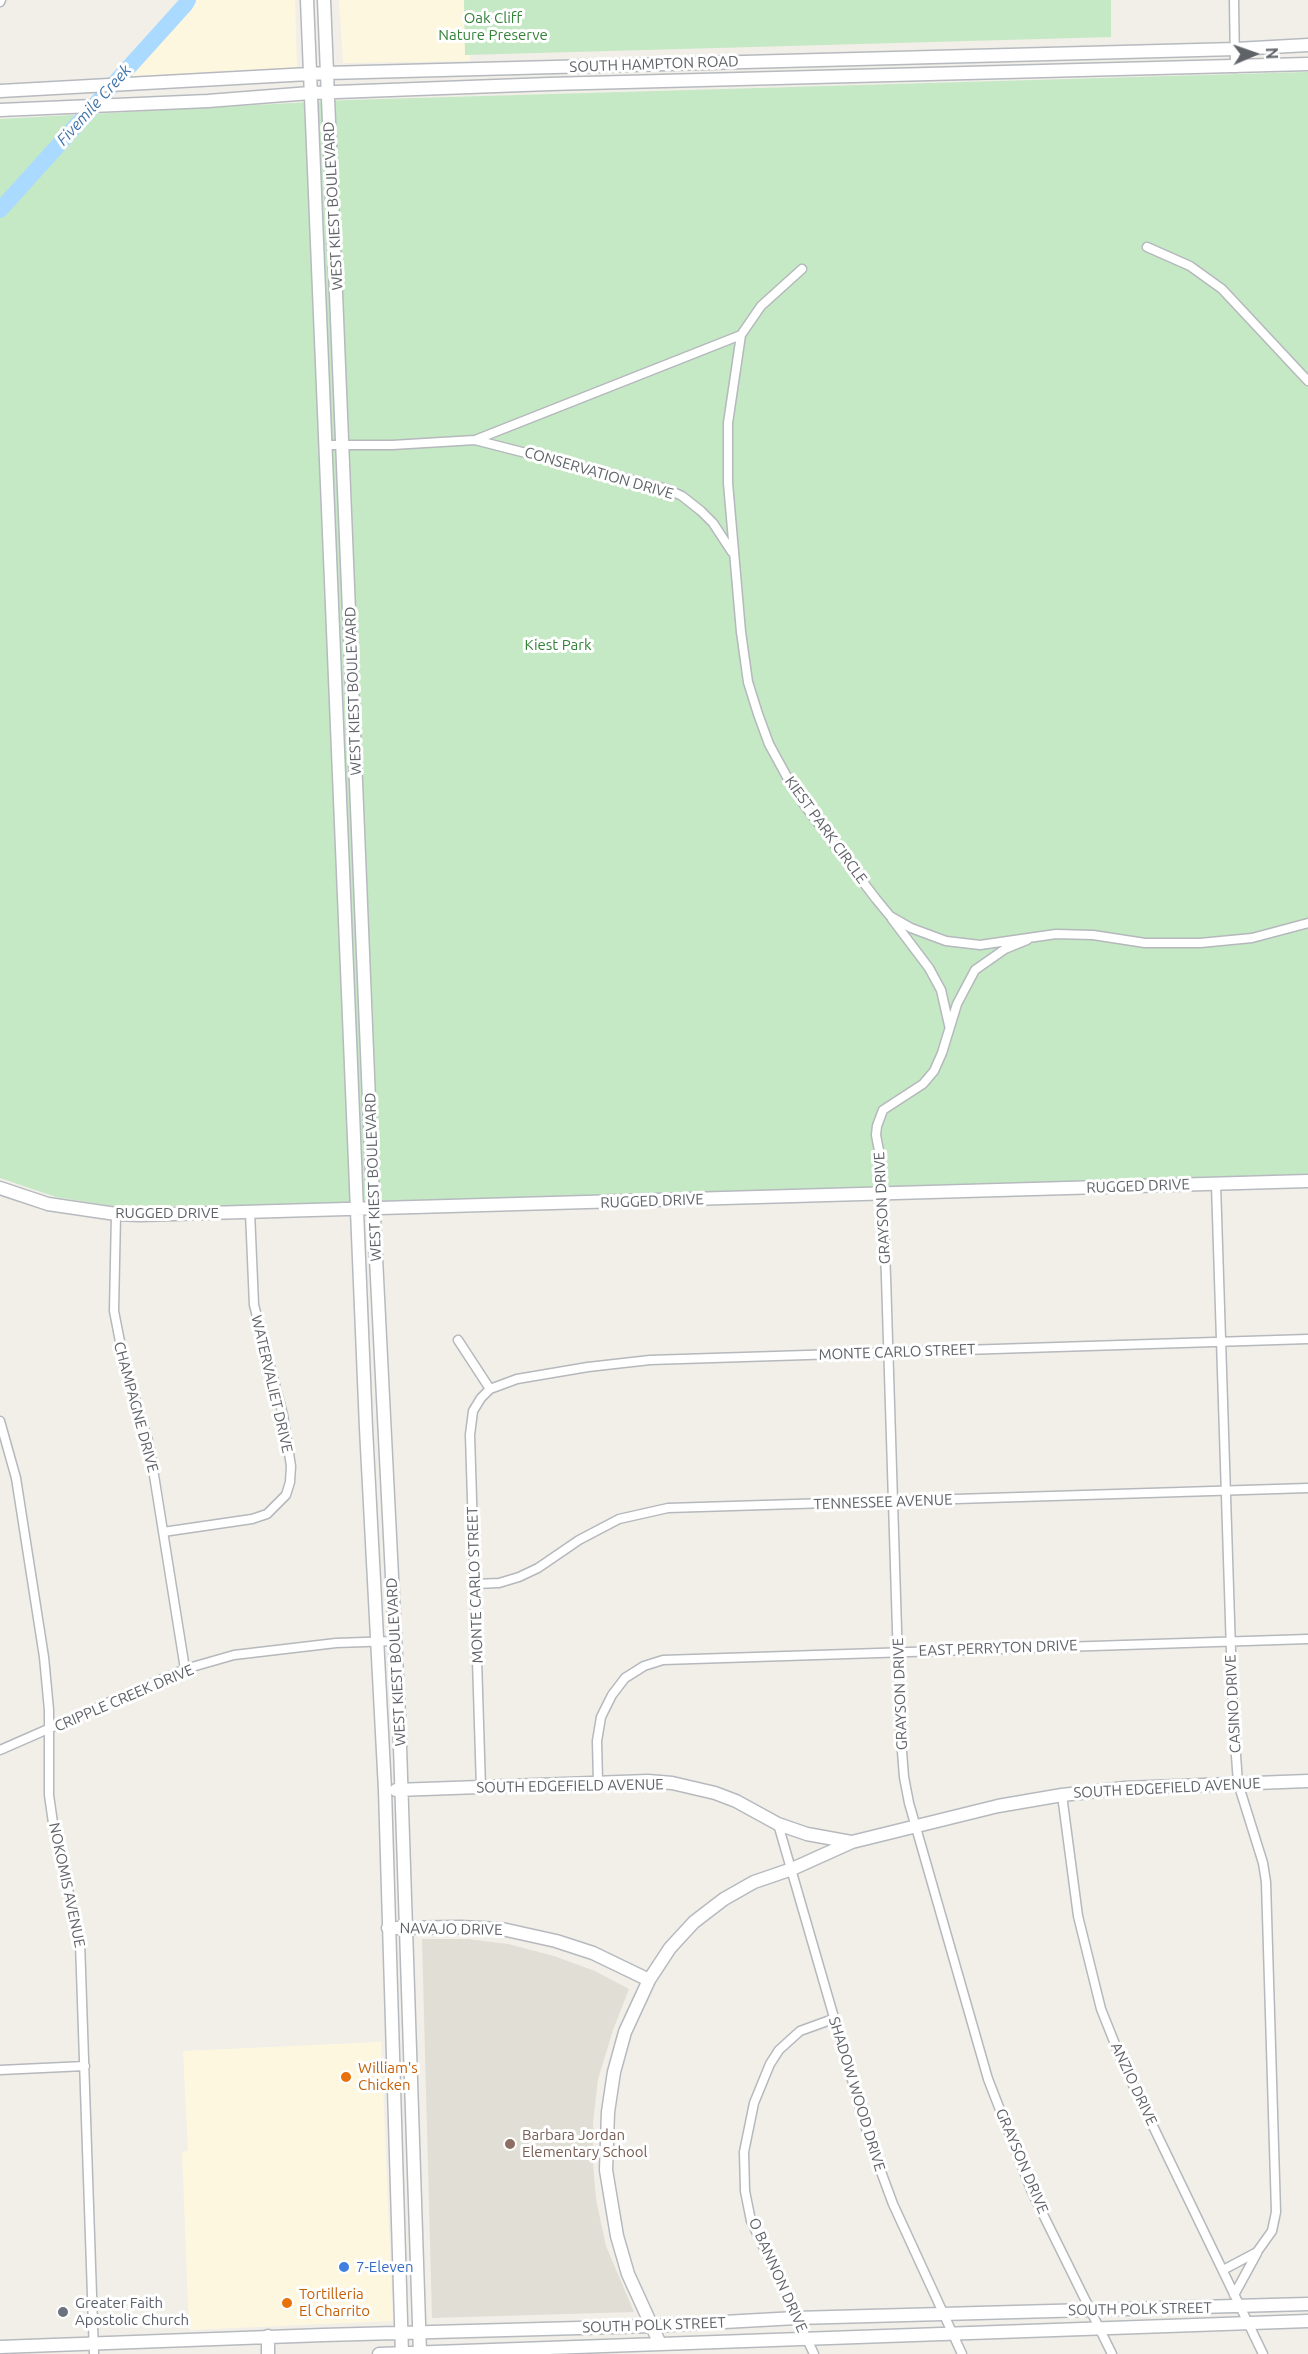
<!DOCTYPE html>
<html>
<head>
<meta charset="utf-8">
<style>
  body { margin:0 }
  #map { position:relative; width:1308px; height:2354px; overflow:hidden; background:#f1efe8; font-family:Ubuntu,sans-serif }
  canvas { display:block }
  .north { position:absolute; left:1224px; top:24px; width:60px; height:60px; -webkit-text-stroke:4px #fff; paint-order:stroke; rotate:88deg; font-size:16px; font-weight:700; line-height:24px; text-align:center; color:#5f6368 }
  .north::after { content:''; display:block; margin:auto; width:21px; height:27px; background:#5f6368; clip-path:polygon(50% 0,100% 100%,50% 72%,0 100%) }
</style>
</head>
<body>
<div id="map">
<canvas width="1308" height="2354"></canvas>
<div class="north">N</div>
</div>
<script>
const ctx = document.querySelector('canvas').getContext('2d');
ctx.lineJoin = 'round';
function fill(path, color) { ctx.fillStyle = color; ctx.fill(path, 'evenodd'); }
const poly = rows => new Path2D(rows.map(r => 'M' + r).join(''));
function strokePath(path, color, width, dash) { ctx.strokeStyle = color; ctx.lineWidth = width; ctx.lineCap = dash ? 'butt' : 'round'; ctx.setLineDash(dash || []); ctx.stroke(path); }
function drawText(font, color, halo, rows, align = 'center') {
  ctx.font = font + ' Ubuntu,sans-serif'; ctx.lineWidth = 6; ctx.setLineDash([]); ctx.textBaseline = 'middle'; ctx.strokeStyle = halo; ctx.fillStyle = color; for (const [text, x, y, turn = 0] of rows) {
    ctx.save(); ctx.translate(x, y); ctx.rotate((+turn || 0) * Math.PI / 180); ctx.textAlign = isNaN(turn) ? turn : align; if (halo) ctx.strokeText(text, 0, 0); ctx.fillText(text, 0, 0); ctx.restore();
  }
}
fill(poly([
  [185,0,295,0,297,70,109,77,168,25],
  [339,0,467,0,470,61,343,63],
  [381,2042,393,2321,189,2330,182,2152,188,2151,183,2051]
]), '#fef7e0');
fill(poly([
  [422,1939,468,1939,508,1944,554,1956,595,1971,629,1989,613,2030,598,2079,593,2123,593,2164,596,2199,606,2246,634,2312,432,2318]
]), '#e1ded6');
fill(poly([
  [464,0,1111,0,1111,37,465,55],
  [1308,72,1308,1174,379,1203,181,1206,112,1206,56,1197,0,1178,0,119,348,100]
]), '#c5e8c5');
strokePath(poly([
  [0,210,185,5,188,0]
]), '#aadaff', 16);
const street = poly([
  [1234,0,1235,68],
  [0,2,1,0],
  [1147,247,1190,266,1222,289,1308,381],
  [802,269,761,306,741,335,728,423,728,483,741,632,748,682,758,714,769,744,787,777,805,806,876,899,890,916,911,928,946,941,980,945,1056,934,1093,935,1145,943,1200,943,1252,938,1308,923],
  [475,440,667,489,682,496,701,511,713,523,732,552],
  [324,445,392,445,475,440,741,335],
  [892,919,929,968,941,990,949,1025],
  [1027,940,1005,949,975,970,957,1004,942,1053,934,1071,923,1084,883,1110,877,1126,876,1135,881,1161,886,1277,900,1726,904,1777,909,1803,988,2079,1032,2192,1112,2354],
  [1216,1184,1233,1714,1238,1783,1263,1863,1266,1882,1276,2212,1272,2231,1257,2252,1223,2270],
  [116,1214,114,1311,124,1362,149,1444,185,1669],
  [458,1340,490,1389],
  [0,1421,16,1478,44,1657,49,1710,49,1795,53,1823,80,1942,94,2354],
  [163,1532,252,1519,267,1514,286,1495,290,1482,291,1466,283,1415,254,1305,250,1212],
  [475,1584,499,1583,519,1577,538,1568,579,1540,619,1519,668,1508,1308,1488],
  [0,1750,185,1669,234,1655,336,1643,394,1641],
  [598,1783,597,1741,601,1717,612,1695,625,1678,644,1666,663,1660,1308,1639],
  [481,1788,470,1435,473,1411,481,1398,490,1389,517,1379,588,1367,650,1360,1308,1339],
  [1062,1795,1078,1916,1101,2009,1123,2064,1263,2354],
  [778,1824,870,2142,893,2204,962,2354],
  [0,2070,85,2066],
  [1234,2295,1257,2253],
  [814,2354,751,2221,745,2191,744,2152,754,2103,770,2064,779,2050,800,2031,833,2019]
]);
const secondary = poly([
  [307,0,366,1428,385,1790,402,2354],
  [324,0,373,1198,399,1716,420,2354],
  [0,91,327,73,1236,49,1308,45],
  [0,110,208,101,310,93,549,84,1308,64],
  [0,1188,48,1204,116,1214,140,1215,1308,1181],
  [396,1790,648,1781,672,1783,715,1793,736,1801,778,1824,807,1834,851,1842],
  [388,1928,460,1927,502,1929,556,1941,593,1953,649,1980],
  [660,2344,628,2274,617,2236,606,2170,608,2112,614,2072,625,2032,649,1980,670,1948,694,1922,724,1899,754,1882,792,1869,852,1842,998,1806,1062,1795,1125,1788,1308,1781],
  [0,2347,323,2335,652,2326,796,2318,1308,2304],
  [268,2354,268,2336],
  [379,2354,1308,2321]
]);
strokePath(street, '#b5b8bc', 11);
strokePath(secondary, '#b6babf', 15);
strokePath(street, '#fff', 8);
strokePath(secondary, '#fff', 12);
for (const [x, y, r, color] of [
  [346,2077,6,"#e8710a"],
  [510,2144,6,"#8d6e63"],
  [344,2267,6,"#3f7fe0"],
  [287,2303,6,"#e8710a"],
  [63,2312,6,"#6b7280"]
]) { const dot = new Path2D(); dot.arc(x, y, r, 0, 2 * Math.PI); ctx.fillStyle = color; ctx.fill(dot); strokePath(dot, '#fff', 2); }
drawText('15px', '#348238', '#fff', [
  ["Oak Cliff",493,18],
  ["Nature Preserve",493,35],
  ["Kiest Park",558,645]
]);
drawText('15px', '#5f6368', '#fff', [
  ["SOUTH HAMPTON ROAD",654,64,-2],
  ["WEST KIEST BOULEVARD",333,206,-93],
  ["CONSERVATION DRIVE",599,473,16],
  ["WEST KIEST BOULEVARD",353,691,-92],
  ["KIEST PARK CIRCLE",826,830,54],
  ["WEST KIEST BOULEVARD",373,1177,-92],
  ["RUGGED DRIVE",1138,1186,-2],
  ["RUGGED DRIVE",652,1201,-2],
  ["GRAYSON DRIVE",882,1208,-93],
  ["RUGGED DRIVE",167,1213],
  ["MONTE CARLO STREET",897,1352,-2],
  ["WATERVALIET DRIVE",272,1384,77],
  ["CHAMPAGNE DRIVE",136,1407,75],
  ["TENNESSEE AVENUE",883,1502,-2],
  ["MONTE CARLO STREET",475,1585,-92],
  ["EAST PERRYTON DRIVE",998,1648,-2],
  ["WEST KIEST BOULEVARD",396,1662,-93],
  ["GRAYSON DRIVE",900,1694,-92],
  ["CRIPPLE CREEK DRIVE",124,1698,-23],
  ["CASINO DRIVE",1233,1704,-93],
  ["SOUTH EDGEFIELD AVENUE",570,1786,-1],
  ["SOUTH EDGEFIELD AVENUE",1167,1788,-3],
  ["NOKOMIS AVENUE",67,1885,78],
  ["NAVAJO DRIVE",451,1929,1],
  ["ANZIO DRIVE",1134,2084,65],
  ["SHADOW WOOD DRIVE",857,2094,73],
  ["GRAYSON DRIVE",1022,2161,67],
  ["O BANNON DRIVE",778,2275,66],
  ["SOUTH POLK STREET",1140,2309,-1],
  ["SOUTH POLK STREET",654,2325,-2]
]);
drawText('15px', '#c56008', '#fff', [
  ["William's",358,2068],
  ["Chicken",358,2085],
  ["Tortilleria",299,2294],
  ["El Charrito",299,2311]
], 'left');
drawText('15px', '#785e54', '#fff', [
  ["Barbara Jordan",522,2135],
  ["Elementary School",522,2152]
], 'left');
drawText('15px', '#366cbe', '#fff', [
  ["7-Eleven",356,2267]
], 'left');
drawText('15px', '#5b616d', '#fff', [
  ["Greater Faith",75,2303],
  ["Apostolic Church",75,2320]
], 'left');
drawText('italic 16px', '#4174aa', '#fff', [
  ["Fivemile Creek",94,105,-48]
]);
</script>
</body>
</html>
